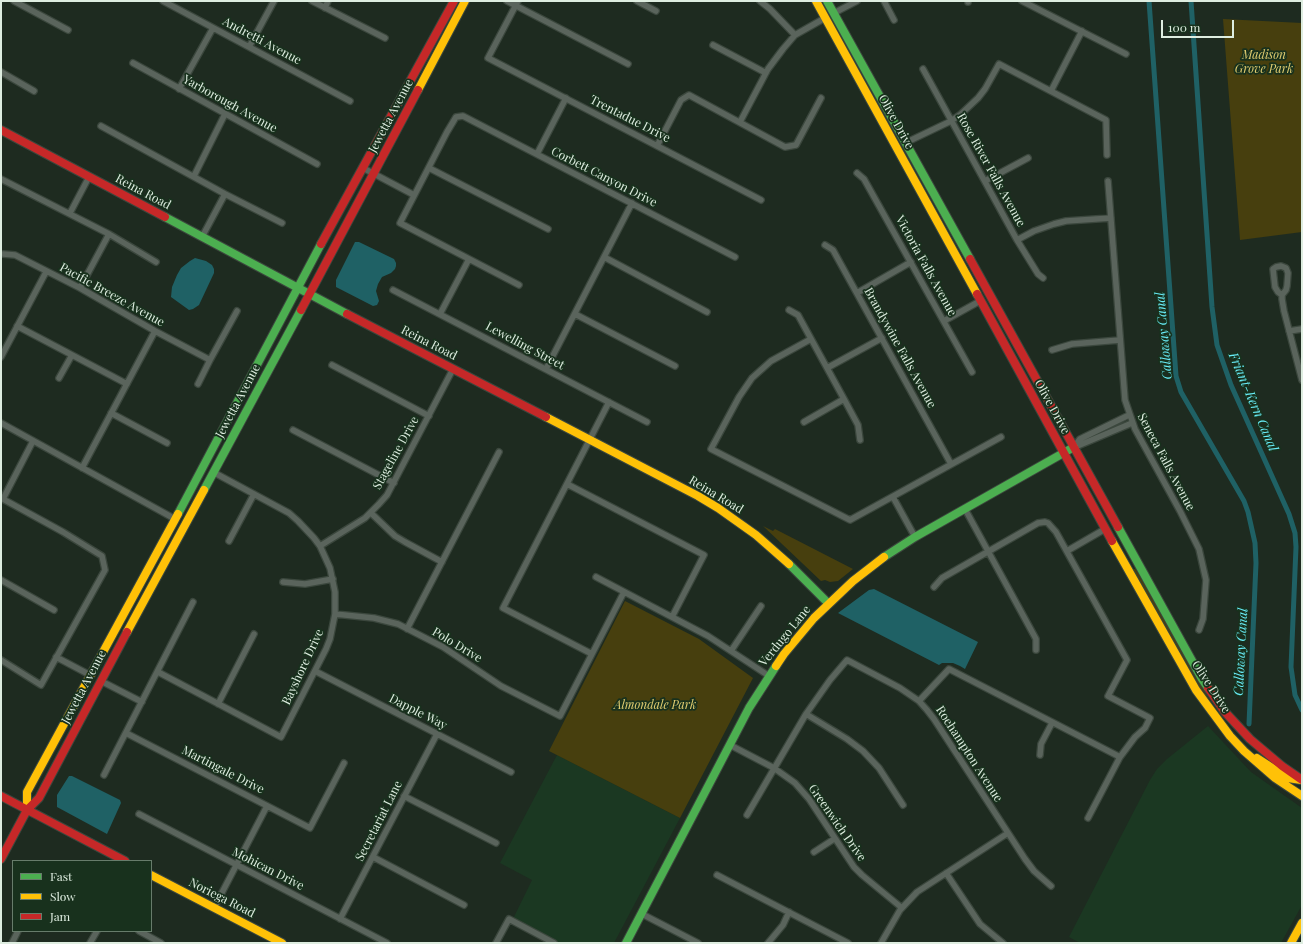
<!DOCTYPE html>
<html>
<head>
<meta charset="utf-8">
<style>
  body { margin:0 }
  #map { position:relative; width:1303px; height:944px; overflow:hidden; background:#1e2b20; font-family:"Playfair Display",serif }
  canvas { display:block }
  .frame { position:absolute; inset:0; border:2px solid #deede0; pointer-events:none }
  .legend { position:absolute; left:12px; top:860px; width:140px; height:72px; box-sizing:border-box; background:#18311d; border:1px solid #677c6b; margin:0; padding:5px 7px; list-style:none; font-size:12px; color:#deede0 }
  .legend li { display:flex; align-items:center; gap:8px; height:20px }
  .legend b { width:20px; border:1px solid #677c6b }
  .scale { position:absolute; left:1161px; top:20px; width:73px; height:18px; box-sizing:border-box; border:2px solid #deede0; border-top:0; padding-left:5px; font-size:12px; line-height:14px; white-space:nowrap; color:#deede0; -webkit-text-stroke:3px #18311d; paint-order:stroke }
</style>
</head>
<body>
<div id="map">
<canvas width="1303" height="944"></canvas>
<div class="frame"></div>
<ul class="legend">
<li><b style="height:5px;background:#4caf50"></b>Fast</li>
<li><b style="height:5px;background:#ffc107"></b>Slow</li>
<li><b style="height:5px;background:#c62828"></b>Jam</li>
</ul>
<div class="scale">100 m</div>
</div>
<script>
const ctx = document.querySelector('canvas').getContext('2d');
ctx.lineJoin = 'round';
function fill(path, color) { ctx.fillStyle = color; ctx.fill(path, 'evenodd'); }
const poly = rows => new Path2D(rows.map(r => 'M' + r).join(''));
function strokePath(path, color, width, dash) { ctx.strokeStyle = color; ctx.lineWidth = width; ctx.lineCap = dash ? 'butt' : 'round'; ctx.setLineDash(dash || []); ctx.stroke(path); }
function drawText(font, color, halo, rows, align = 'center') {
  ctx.font = font + ' "Playfair Display",serif'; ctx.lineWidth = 3.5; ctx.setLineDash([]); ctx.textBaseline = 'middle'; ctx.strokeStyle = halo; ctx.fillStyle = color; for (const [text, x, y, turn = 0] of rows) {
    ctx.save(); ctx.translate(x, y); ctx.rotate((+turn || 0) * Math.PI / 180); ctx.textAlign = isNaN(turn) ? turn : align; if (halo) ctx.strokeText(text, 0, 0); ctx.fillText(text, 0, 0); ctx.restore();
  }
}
fill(poly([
  [1208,726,1251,772,1302,808,1302,905,1281,943,1080,943,1069,937,1150,780,1157,769,1167,759],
  [557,755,680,818,614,943,554,943,512,921,532,880,500,863]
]), '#1b3822');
fill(poly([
  [1223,19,1302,23,1302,232,1240,240],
  [763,526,773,531,775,529,853,569,838,581,830,582,825,580,821,581],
  [1133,569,1135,569,1138,573,1203,689,1212,704,1228,725,1227,726,1203,693],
  [625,601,699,639,753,678,680,818,549,751]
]), '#473f0e');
fill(poly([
  [355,242,359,242,394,259,396,263,396,266,395,269,391,273,382,277,378,284,376,291,379,301,377,305,373,306,336,287,336,280],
  [195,258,206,261,212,265,214,269,214,273,199,305,193,309,189,310,171,297,172,287,177,275,181,268,190,261],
  [874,589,978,642,965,669,960,666,953,663,942,663,939,665,838,613,869,590],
  [69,776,72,776,120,800,121,803,107,834,57,807,57,795]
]), '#1f6165');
strokePath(poly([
  [1149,1,1176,376,1181,392,1244,501,1248,512,1255,543,1256,563,1249,724],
  [1191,1,1212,307,1217,345,1231,385,1289,514,1295,533,1296,547,1291,667,1295,695,1302,710]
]), '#1f6165', 5);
const street = poly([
  [14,1,68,30],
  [163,1,350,101],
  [312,1,385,38],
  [507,1,628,64],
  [518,1,488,58,761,200],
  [637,1,656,11],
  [760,1,770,9,795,35],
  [884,1,894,20],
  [1022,1,1126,54],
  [968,2,968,1],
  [325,8,328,1],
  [834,13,857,1],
  [713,45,766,73],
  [249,47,274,1],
  [133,63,317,164],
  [923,69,1017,240,1038,274,1043,278],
  [1,72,34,91],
  [179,89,213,28],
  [1051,91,1082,31],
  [740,122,768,69,783,49,795,35,825,18],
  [101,126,225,194,282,223],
  [905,143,951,121,961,114,978,98,985,89,999,64,1106,120,1107,155],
  [657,146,681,100,689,95,785,147,796,145,821,98],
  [537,154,566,98],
  [363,168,414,195],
  [429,168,548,229],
  [857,173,864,179,972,372],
  [194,176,225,114],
  [1,179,109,234,156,262],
  [985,181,1028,158],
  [1108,181,1125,400,1135,429,1180,511,1199,549,1206,580,1203,619,1199,630],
  [70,213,89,177],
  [202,237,225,194],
  [1017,240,1034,231,1054,224,1066,221,1111,218],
  [825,245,833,250,951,464],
  [3,254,15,255,80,288,155,331,210,360],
  [604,257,707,312],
  [519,285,400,223,447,132,456,117,463,116,735,257],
  [80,288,109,234],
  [393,290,647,422],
  [857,293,911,262],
  [1282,295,1278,292,1275,287,1273,269,1276,267,1281,266,1286,268,1288,273,1287,286,1286,290,1282,295,1282,299,1284,311,1302,380],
  [789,310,798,315,844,399,858,425,860,440],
  [440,314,469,259],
  [575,314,675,366],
  [944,321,980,301],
  [17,326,127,384],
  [1289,331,1302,329],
  [811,339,771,361,752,378,739,397,711,449,850,520,1001,437],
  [1052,350,1072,344,1120,340],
  [1,357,46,272],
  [332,365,429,416],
  [827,368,882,338],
  [546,369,632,203],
  [59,378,72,355],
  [198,384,210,360,237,311],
  [111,413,167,443],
  [804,422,844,399],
  [1,423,175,519],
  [293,430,394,483],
  [1074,447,1080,439,1129,415],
  [1075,447,1132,423],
  [82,468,155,331],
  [567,484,704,555,672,617],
  [893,497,915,537],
  [1,498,63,532,102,556,105,570,41,685,1,660],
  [3,499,33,441],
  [965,509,1036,639,1036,650],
  [371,513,395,536,405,542,442,562],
  [229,541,254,494],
  [320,546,365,518,379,504,387,495,453,369],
  [1067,551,1105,529],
  [596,577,708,636,769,676],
  [1,580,54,610],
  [283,582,305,584,333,579],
  [934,587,942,578,1038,523,1045,522,1048,523,1056,532,1127,660,1108,696,1150,718,1145,728,1135,737,1120,757,1088,818],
  [335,614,374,618,398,624,443,647,501,686,560,716,624,592],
  [407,629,499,452],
  [731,651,761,606],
  [592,654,503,608,609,402],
  [56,657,90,675],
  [315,671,511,772],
  [158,672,281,737,326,649,330,639,335,614,335,592,330,568,320,546,314,538,298,521,289,513,213,472],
  [101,681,142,702],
  [919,701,949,669,1120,757],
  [218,704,254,634],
  [806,714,847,739,863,751,879,768,903,805],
  [126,733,310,828,344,763],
  [730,745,774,768,795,783,809,799,854,867,862,875,902,908],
  [1040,755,1041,744,1052,723],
  [104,775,193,602],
  [404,796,496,843],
  [139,814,387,943],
  [747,815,806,714,830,680,847,660,900,688,919,701,927,710,934,719,1025,859,1034,871,1051,886],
  [814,852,834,839],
  [373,857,464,905],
  [946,873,980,924,1003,943],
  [717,875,848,943],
  [214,908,267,806],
  [642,914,698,943],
  [340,919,437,734],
  [139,931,161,943],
  [12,943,18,931],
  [90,943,97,931],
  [496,943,509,919,554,943],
  [768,943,783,925,789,912],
  [881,943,900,910,917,892,1008,833]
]);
const fast = poly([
  [827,1,970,259],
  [165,217,347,314],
  [204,490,301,310],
  [178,514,321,244],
  [1118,527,1202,679,1208,688],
  [884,557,915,537,1074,447],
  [789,564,828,603],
  [626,943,749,708,776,666]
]);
const slow = poly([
  [816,1,977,294],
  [418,90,465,1],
  [546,417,698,496,718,508,756,535,789,564],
  [1112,541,1196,690,1230,736,1244,751,1275,778,1302,796],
  [127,632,204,490],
  [776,666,784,654,814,618,853,581,884,557],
  [1257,758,1288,778,1301,780],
  [27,810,27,792,178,514],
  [151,875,282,943],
  [1291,943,1302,923]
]);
const jam = poly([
  [1,130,165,217],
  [321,244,454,1],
  [970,259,1118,527],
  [977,294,1112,541],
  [301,310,418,90],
  [347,314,546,417],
  [1208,688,1225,712,1250,739,1282,766,1302,780],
  [1,796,125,861],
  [1,859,27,810,39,798,127,632]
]);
strokePath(street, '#3b473d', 8);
strokePath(fast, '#3b473d', 10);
strokePath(slow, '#3b473d', 10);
strokePath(jam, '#3b473d', 10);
strokePath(street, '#5a645c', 5.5);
strokePath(fast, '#4caf50', 8);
strokePath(slow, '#ffc107', 8);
strokePath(jam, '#c62828', 8);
drawText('12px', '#deede0', '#18311d', [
  ["Andretti Avenue",262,41,28],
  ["Yarborough Avenue",230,104,29],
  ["Jewetta Avenue",391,116,-62],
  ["Trentadue Drive",630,119,27],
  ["Olive Drive",896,122,61],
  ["Rose River Falls Avenue",991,170,61],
  ["Corbett Canyon Drive",604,177,27],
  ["Reina Road",143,192,28],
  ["Victoria Falls Avenue",926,266,61],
  ["Pacific Breeze Avenue",112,295,29],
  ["Reina Road",429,343,27],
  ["Lewelling Street",525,346,28],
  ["Brandywine Falls Avenue",900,348,61],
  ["Jewetta Avenue",238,401,-62],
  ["Olive Drive",1052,407,61],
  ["Stageline Drive",396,453,-61],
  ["Seneca Falls Avenue",1166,462,62],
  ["Reina Road",716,495,31],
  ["Verdugo Lane",785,636,-51],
  ["Polo Drive",457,645,31],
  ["Bayshore Drive",303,667,-65],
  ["Jewetta Avenue",84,687,-62],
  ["Olive Drive",1211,687,57],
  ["Dapple Way",418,712,27],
  ["Roehampton Avenue",969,754,57],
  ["Martingale Drive",223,770,27],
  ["Secretariat Lane",379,821,-63],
  ["Greenwich Drive",837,823,55],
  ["Mohican Drive",268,869,27],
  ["Noriega Road",222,898,27]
]);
drawText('italic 12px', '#e1cd70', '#18311d', [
  ["Madison",1264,55],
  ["Grove Park",1264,69],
  ["Almondale Park",655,705]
]);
drawText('italic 13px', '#68ecf7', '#18311d', [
  ["Calloway Canal",1164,336,-95],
  ["Friant-Kern Canal",1253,402,67],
  ["Calloway Canal",1241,652,-87]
]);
</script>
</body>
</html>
